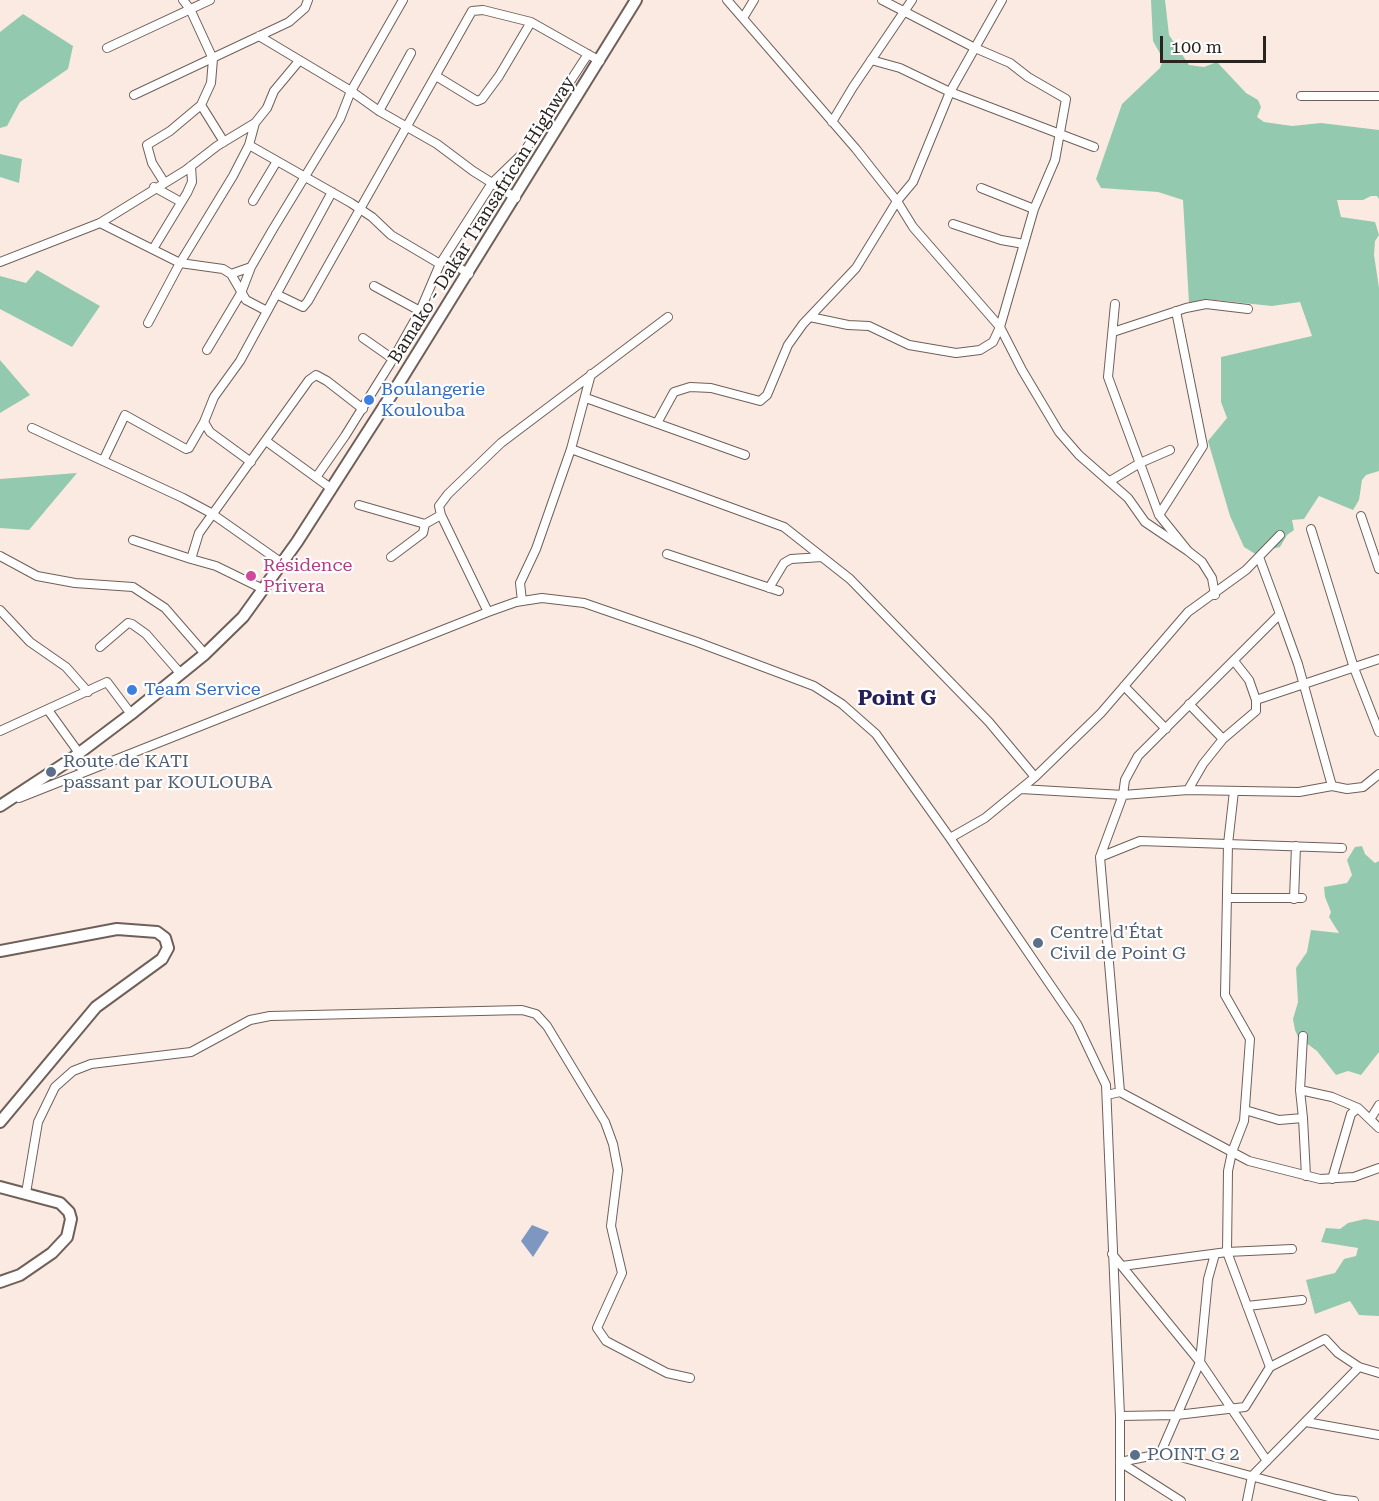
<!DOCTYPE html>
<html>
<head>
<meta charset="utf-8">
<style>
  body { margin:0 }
  #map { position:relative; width:1379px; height:1501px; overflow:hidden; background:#fbeae1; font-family:"Roboto Serif",serif }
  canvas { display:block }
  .scale { position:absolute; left:1160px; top:36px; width:106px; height:27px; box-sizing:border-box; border:3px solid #2a2421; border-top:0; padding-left:8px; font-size:18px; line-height:21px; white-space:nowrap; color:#2a2421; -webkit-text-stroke:4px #fff; paint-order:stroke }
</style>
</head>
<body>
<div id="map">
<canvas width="1379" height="1501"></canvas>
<div class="scale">100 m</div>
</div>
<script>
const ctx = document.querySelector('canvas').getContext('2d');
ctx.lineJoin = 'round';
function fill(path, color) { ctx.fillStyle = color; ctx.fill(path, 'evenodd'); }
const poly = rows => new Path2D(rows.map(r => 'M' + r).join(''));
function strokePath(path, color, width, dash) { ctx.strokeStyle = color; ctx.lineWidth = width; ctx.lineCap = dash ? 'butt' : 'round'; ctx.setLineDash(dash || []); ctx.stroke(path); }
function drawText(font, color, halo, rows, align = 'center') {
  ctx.font = font + ' "Roboto Serif",serif'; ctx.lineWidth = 4.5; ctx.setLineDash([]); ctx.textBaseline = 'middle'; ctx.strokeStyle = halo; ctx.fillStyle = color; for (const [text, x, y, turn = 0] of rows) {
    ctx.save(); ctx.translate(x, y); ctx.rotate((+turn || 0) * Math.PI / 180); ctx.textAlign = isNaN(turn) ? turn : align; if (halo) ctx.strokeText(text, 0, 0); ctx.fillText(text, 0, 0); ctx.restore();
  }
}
fill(poly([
  [1151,0,1165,0,1169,35,1189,65,1204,67,1217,62,1246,93,1258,100,1261,107,1257,117,1264,122,1292,126,1321,123,1379,130,1379,199,1377,196,1371,196,1363,200,1337,200,1341,217,1375,222,1379,235,1375,241,1374,255,1379,288,1379,471,1366,475,1362,480,1359,500,1353,510,1319,496,1304,519,1292,520,1294,530,1287,535,1280,547,1263,551,1257,555,1244,547,1230,516,1208,441,1227,418,1221,402,1221,357,1312,336,1300,302,1272,306,1205,299,1189,303,1183,200,1158,192,1101,188,1096,179,1122,104,1160,68,1163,59,1153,41],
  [23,14,73,46,68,69,20,102,7,126,0,128,0,32],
  [0,154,22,159,19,183,0,177],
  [37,270,100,306,72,347,0,309,0,276,26,283],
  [0,360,30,395,0,413],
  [77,473,29,530,0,528,0,479],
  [1362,846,1365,854,1375,863,1379,861,1379,1052,1361,1075,1348,1071,1336,1075,1317,1051,1298,1037,1295,1030,1293,1019,1298,1002,1296,968,1307,952,1311,930,1339,933,1329,917,1331,912,1325,897,1324,887,1347,883,1352,875,1347,860,1355,847],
  [1365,1219,1379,1221,1379,1316,1359,1315,1350,1301,1315,1314,1306,1280,1335,1273,1344,1259,1356,1256,1358,1248,1321,1242,1326,1228,1340,1229,1348,1223]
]), '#93caaf');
fill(poly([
  [532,1225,549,1232,533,1257,521,1241]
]), '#7d97c1');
const minor = poly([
  [727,0,856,149,897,201,913,227,1000,327,1022,370,1059,432,1079,455,1128,498,1145,522,1188,551],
  [743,18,754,0],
  [259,36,351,91,379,111,437,144,473,171,516,198],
  [107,48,210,0],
  [871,60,900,68,950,92,1094,147],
  [436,76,477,101,482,99,499,76,531,22],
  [134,95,289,22,305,8,308,0],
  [1301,96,1379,96],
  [201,105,224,142],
  [379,111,411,53],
  [832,122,853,87,912,0],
  [249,145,351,203,372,217,391,235,440,264],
  [164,182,152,163,147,145,170,131,201,105,211,83,213,59,190,9,183,0],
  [154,187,181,202],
  [981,188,1034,209],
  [253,201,277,161],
  [100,223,180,263,223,269,231,274,246,300,265,310],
  [953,224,1001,240,1024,244],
  [153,249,187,193,192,182,191,166],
  [444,258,469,274],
  [0,262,100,223,186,170,217,146,255,123,267,108,274,91,299,61],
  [231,274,251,267],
  [374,286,420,311],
  [276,294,303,307,308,301,472,11,483,10,531,22,600,61],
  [1115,304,1108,377,1159,515,1188,551,1202,562,1212,578,1215,595],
  [810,317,848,325,869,326,909,345,956,353,980,350,993,342,1000,327,1034,209,1055,160,1066,99,1028,77,1010,63,975,48,882,0],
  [148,323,180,263,233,176,249,145,255,123],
  [1113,332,1186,308,1206,304,1248,309],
  [363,338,393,359],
  [207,350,241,293,251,267,273,229,340,119,351,91,403,0],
  [586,398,745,455],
  [657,423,674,392,690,387,711,388,760,401,767,395,788,345,803,324,856,268,897,201,913,182,950,92,1002,0],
  [32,428,183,498,211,513,282,563],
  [266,441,332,489],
  [571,449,784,527,850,579,989,722,1035,777],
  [103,461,125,415,186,449,189,448,204,422],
  [251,462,210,432,204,422,214,397,240,361,332,192],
  [317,476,345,436,393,359,420,311,440,264,492,183,524,152,588,54],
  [1110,481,1140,463,1170,450],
  [359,505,425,524],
  [1159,515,1203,446,1176,311],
  [1361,516,1379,569],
  [1311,529,1354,668,1379,732],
  [133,540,191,559],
  [667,554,779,591],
  [0,556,37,576,75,583,133,587,165,608,205,654],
  [391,557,423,533,425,524,441,515],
  [1259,557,1280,614],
  [769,588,784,563,791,559,822,557],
  [263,589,216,566,191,559,199,533,309,380,316,375,327,381,363,409],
  [522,601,520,583,536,549,571,449,591,374],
  [0,610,30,642,66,667,88,692],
  [488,612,441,515,439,506,448,494,501,443,668,317],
  [100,647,128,623,132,624,146,634,180,673],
  [1234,661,1249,680,1256,700,1379,659],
  [1124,686,1166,729],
  [1189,704,1223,739],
  [48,710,79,753],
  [0,731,107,682,131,714],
  [70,760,79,766,92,767],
  [1332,786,1347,789,1363,787,1379,774],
  [1021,789,1123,795,1188,790,1299,792,1332,786,1298,664,1280,614,1138,756,1125,780,1123,795,1100,857,1120,1092],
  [1188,790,1203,764,1223,739,1256,711,1256,700],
  [1234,791,1228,844,1225,995,1250,1039,1244,1121,1232,1152,1249,1161,1320,1179,1354,1177,1379,1168],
  [19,798,488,612,516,602,542,598,584,603,697,642,814,686,842,704,876,734,950,838,1077,1024,1106,1085,1120,1416,1120,1501],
  [950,838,985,818,1035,777,1101,713,1188,612,1246,570,1280,535],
  [1100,857,1140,841,1342,848],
  [1227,898,1302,898],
  [1294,899,1296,846],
  [1300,1090,1332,1097,1358,1108,1379,1128],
  [1107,1095,1120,1092,1232,1152,1228,1171,1227,1252,1270,1367,1245,1407,1177,1415,1120,1416],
  [1245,1110,1279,1120,1303,1118,1306,1176],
  [1303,1118,1300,1090,1303,1036],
  [1371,1118,1379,1105],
  [1332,1179,1351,1114,1358,1108],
  [26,1193,38,1122,55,1087,73,1071,91,1064,191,1052,250,1020,270,1016,522,1010,536,1014,547,1026,605,1122,613,1144,618,1170,611,1226,622,1273,597,1328,606,1341,667,1373,690,1378],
  [1112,1254,1200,1362,1267,1461],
  [1122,1266,1227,1252,1292,1249],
  [1247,1306,1302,1300],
  [1270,1367,1325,1339,1338,1353,1359,1367,1379,1373],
  [1306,1422,1379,1435],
  [1160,1454,1200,1362,1208,1279,1215,1254],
  [1120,1462,1160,1454,1173,1455,1336,1499,1354,1501],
  [1120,1462,1181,1501],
  [1247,1501,1252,1476,1359,1367]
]);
const highway = poly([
  [0,806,70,760,131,714,205,654,243,617,297,542,399,383,636,0],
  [0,951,117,929,157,932,165,938,168,948,162,959,96,1007,0,1122],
  [0,1187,60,1203,69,1212,71,1219,67,1237,52,1253,20,1275,0,1282]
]);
strokePath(minor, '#6e6059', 10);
strokePath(highway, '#6e6059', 14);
strokePath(minor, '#fff', 8);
strokePath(highway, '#fff', 10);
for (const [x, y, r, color] of [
  [369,400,6,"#3f7fe0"],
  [251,576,6,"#d1479c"],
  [132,690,6,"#3f7fe0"],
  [51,772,6,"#5c6f8a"],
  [1038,943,6,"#5c6f8a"],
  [1135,1455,6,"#5c6f8a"]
]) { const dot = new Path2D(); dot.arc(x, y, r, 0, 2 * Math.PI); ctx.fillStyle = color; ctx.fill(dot); strokePath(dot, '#fff', 2); }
drawText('18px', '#2a2421', '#fff', [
  ["Bamako - Dakar Transafrican Highway",482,220,-58]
]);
drawText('18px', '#366cbe', '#fff', [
  ["Boulangerie",381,390],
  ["Koulouba",381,411],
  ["Team Service",144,690]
], 'left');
drawText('18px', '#b23c85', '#fff', [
  ["Résidence",263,566],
  ["Privera",263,587]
], 'left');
drawText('18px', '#4e5e75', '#fff', [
  ["Route de KATI",63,762],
  ["passant par KOULOUBA",63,783],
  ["Centre d'État",1050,933],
  ["Civil de Point G",1050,954],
  ["POINT G 2",1147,1455]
], 'left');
drawText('bold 21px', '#261f58', '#fff', [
  ["Point G",897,699]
]);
</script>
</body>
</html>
